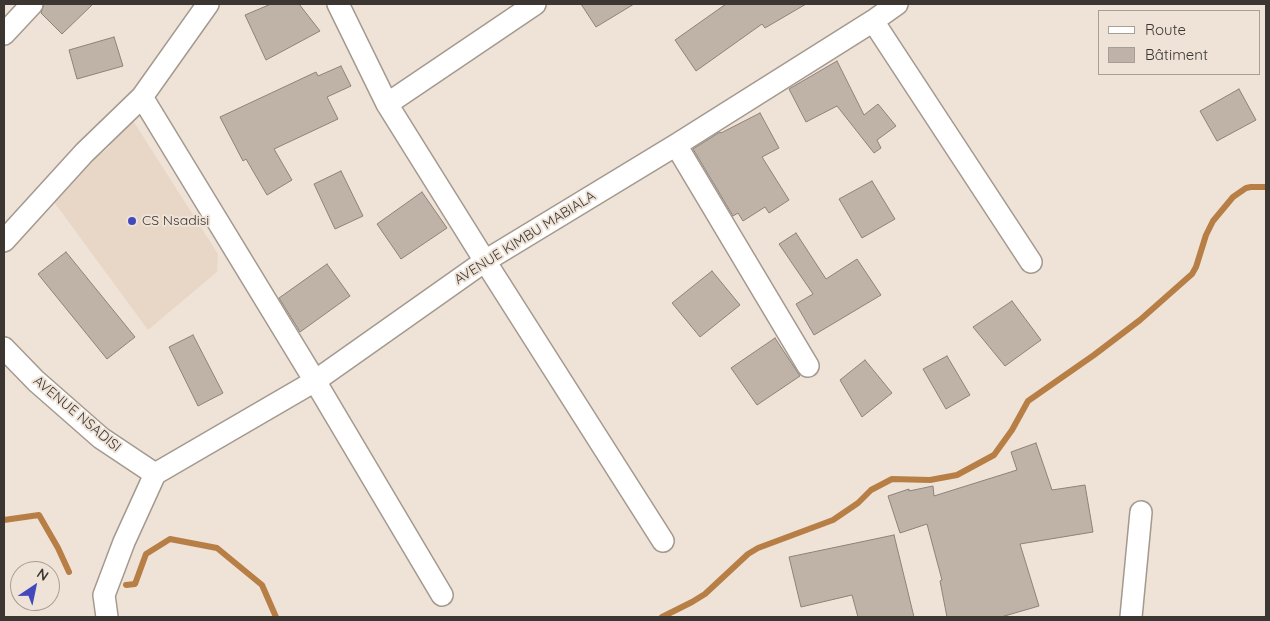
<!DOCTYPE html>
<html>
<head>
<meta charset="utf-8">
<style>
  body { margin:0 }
  #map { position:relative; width:1270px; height:621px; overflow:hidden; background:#efe3d7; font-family:Quicksand,sans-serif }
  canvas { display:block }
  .frame { position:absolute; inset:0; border:5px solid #3b3632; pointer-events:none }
  .legend { position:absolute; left:1098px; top:10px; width:162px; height:65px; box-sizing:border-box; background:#efe3d7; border:1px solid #a79e95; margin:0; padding:6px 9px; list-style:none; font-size:15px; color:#3b3632 }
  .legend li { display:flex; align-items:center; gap:10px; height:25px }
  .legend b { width:25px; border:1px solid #a79e95 }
  .north { position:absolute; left:10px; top:561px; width:50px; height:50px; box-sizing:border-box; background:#efe3d7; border:1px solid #a79e95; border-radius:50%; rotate:34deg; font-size:14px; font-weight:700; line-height:20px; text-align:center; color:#3b3632 }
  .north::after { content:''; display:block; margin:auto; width:18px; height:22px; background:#4249bd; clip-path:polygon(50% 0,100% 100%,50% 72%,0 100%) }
</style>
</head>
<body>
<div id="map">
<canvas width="1270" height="621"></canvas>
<div class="frame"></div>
<ul class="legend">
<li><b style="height:6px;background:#fff"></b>Route</li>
<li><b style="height:14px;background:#bfb3a8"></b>Bâtiment</li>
</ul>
<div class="north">N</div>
</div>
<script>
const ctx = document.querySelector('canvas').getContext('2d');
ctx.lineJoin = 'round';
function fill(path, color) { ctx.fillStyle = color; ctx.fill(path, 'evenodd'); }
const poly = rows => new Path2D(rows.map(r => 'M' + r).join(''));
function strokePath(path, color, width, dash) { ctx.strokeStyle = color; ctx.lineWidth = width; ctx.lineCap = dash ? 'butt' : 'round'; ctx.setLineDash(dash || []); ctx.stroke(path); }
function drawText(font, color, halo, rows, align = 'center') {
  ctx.font = font + ' Quicksand,sans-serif'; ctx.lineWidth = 4; ctx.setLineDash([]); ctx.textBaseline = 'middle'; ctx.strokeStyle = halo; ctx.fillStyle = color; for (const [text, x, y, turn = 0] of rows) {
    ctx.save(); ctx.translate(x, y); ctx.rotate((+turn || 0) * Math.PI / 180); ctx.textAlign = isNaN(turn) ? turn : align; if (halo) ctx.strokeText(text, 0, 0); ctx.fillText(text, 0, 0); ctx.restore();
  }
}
fill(poly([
  [132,119,218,254,217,272,148,330,43,187,83,166,110,147,108,142]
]), '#e8d7c6');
strokePath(poly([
  [4,520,39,515,58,548,69,572],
  [126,585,135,584,146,554,170,539,217,548,262,585,276,617],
  [662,617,692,602,705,594,748,554,758,548,833,520,858,503,871,490,892,479,930,480,957,475,994,455,1012,430,1028,401,1094,355,1140,320,1192,274,1196,267,1206,235,1213,221,1233,197,1246,188,1251,187,1266,187]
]), '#b77f46', 6);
const building = poly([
  [44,4,93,4,62,34,41,13,44,4],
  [271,4,299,4,320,31,266,60,245,15,271,4],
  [581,4,634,4,596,27,581,4],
  [726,4,806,4,765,28,762,24,696,71,675,40,726,4],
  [114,37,123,66,77,79,69,50,114,37],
  [837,61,864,115,878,104,896,126,877,140,881,148,874,153,837,106,806,122,789,89,837,61],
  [341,66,351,86,327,97,338,119,274,149,292,180,267,195,246,159,243,161,220,117,316,72,318,76,341,66],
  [1239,89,1256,120,1217,141,1200,111,1239,89],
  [760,113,779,148,762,157,789,200,769,213,765,207,743,221,738,213,733,216,693,149,720,132,721,133,760,113],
  [341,171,363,216,335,229,314,184,341,171],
  [872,181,895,219,862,238,839,199,872,181],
  [422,192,447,228,401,259,377,224,422,192],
  [796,233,826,279,857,259,881,295,814,335,796,304,813,294,779,244,796,233],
  [66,252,135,337,107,359,38,274,66,252],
  [327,264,350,296,300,332,279,298,327,264],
  [712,271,740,305,700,337,672,303,712,271],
  [1012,301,1041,340,1005,366,973,327,1012,301],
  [193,335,223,393,198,406,169,347,193,335],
  [775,338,800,376,757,405,731,368,775,338],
  [947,356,970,395,946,409,923,369,947,356],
  [865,360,892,393,862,417,840,380,865,360],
  [1036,443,1052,490,1085,485,1093,532,1020,544,1039,606,1001,617,947,617,940,581,942,580,927,524,900,533,888,496,909,489,909,491,933,486,934,496,1017,470,1011,452,1036,443],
  [894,535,914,617,858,617,852,595,801,607,789,557,894,535]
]);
fill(building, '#bfb3a8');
strokePath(building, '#8d8278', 1);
const street = poly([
  [338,4,387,104,485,261,663,541],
  [873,21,1031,262],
  [4,34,32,4],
  [142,97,315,381,442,595],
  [387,104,535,4],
  [676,145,808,366],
  [4,241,84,153,142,97,208,4],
  [4,348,36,381,101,438,155,474],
  [155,474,315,381,485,261,676,145,873,21,897,4],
  [107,617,104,595,124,542,155,474],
  [1131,617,1141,512]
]);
strokePath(street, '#a4998f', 24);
strokePath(street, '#fff', 21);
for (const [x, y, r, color] of [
  [132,221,5,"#4249bd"]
]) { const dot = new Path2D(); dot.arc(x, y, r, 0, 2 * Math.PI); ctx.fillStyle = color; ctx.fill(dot); strokePath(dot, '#efe3d7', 2); }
drawText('14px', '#3b3632', '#efe3d7', [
  ["CS Nsadisi",142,221]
], 'left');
drawText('14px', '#3b3632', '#efe3d7', [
  ["AVENUE KIMBU MABIALA",525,238,-32],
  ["AVENUE NSADISI",77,414,40]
]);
</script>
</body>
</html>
